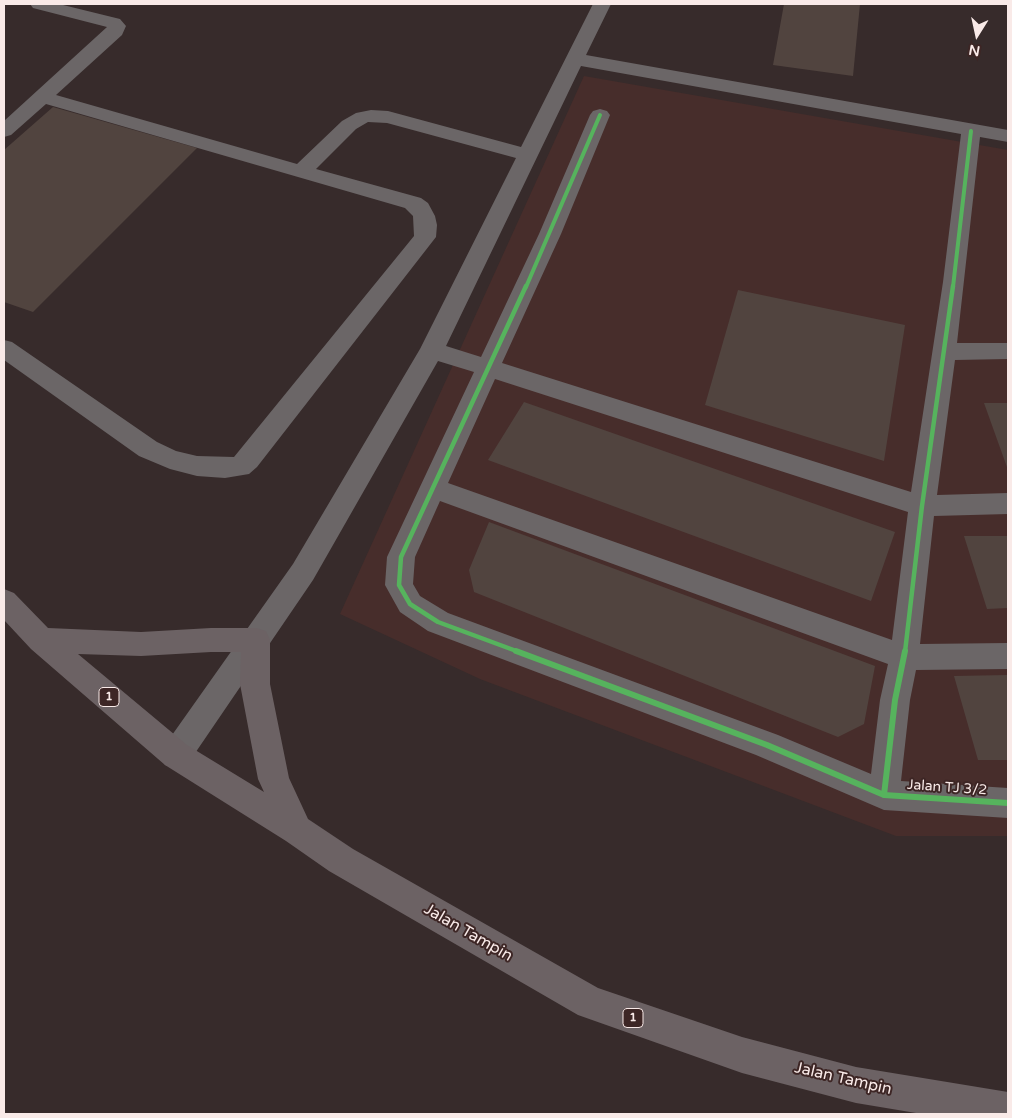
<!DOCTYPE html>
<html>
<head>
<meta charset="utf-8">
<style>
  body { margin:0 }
  #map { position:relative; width:1012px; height:1118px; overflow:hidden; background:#372b2b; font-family:"Varela Round",sans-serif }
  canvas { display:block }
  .frame { position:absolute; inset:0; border:5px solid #f9eae8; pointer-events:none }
  .north { position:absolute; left:952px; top:10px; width:50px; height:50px; -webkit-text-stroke:4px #3d2625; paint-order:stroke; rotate:190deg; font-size:14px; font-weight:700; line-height:20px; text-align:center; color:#f9eae8 }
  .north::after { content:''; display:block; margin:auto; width:18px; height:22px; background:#f9eae8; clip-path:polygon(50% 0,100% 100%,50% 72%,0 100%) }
</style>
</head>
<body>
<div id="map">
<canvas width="1012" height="1118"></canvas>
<div class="frame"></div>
<div class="north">N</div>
</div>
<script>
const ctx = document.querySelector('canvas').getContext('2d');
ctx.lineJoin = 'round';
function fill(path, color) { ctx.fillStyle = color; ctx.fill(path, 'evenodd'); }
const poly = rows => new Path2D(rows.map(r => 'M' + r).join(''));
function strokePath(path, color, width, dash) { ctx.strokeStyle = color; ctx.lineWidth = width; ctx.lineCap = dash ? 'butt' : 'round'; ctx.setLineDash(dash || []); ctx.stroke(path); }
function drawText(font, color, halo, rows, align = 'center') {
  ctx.font = font + ' "Varela Round",sans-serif'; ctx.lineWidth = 4; ctx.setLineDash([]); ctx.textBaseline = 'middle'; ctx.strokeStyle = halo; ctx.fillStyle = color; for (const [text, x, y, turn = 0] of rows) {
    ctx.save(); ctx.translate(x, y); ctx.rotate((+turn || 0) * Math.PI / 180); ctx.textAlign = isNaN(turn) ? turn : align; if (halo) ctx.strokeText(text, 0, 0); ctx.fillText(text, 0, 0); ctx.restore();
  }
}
fill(poly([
  [584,76,1008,150,1008,836,896,836,480,679,340,614]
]), '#472d2b');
fill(poly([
  [784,4,860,4,853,76,773,65],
  [53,107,197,148,33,312,4,302,4,150],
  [738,290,905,325,884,461,705,405],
  [524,402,895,532,871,601,488,460],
  [984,403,1008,403,1008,470],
  [489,522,875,666,864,724,838,737,474,592,469,570],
  [964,536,1008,536,1008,608,987,609],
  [1008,675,1008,760,978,760,954,676]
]), '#51443f');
fill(poly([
  [30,4,59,4,120,19,126,26,122,35,56,95,297,164,342,121,356,113,371,110,388,111,521,147,593,4,611,4,586,55,1008,130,1008,142,980,137,957,343,1008,343,1008,359,955,360,937,495,1008,493,1008,514,934,516,920,644,1008,643,1008,669,916,670,910,700,901,781,1008,788,1008,818,884,810,756,755,428,631,400,612,385,585,387,557,474,372,438,361,313,580,187,765,176,769,165,765,161,755,165,745,293,564,420,349,516,158,387,123,368,122,356,129,316,169,421,198,428,203,435,216,437,225,436,237,257,467,249,474,225,478,197,476,170,469,139,456,4,360,4,340,12,342,157,442,176,451,197,456,234,457,414,236,413,216,405,208,46,104,11,135,4,137,4,121,107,27,33,8,30,4],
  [581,66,961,134,943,282,911,492,502,363,561,234,610,115,607,111,600,109,593,111,590,115,539,234,481,357,446,346,581,66],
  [495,379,908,512,892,640,448,483,495,379],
  [440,501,888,664,880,700,871,774,778,735,448,613,420,596,413,584,415,557,440,501]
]), '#6b6667');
fill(poly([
  [4,589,14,593,48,628,141,632,211,628,256,628,266,631,270,640,270,684,289,778,308,819,353,849,598,988,742,1037,856,1067,1008,1092,1008,1114,922,1114,856,1103,742,1073,578,1015,329,871,286,841,165,765,31,649,4,620,4,589],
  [211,652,241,652,240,684,258,779,264,792,187,745,78,654,141,656,211,652]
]), '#6c6264');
strokePath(poly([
  [526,287,600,115],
  [953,287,971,131]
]), '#56b35d', 4);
strokePath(poly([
  [519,652,438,622,410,604,399,585,401,557,526,286],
  [905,652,922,506,953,286]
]), '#56b35d', 4.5);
strokePath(poly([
  [516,651,767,745,884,795,1008,803],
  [884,795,895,700,905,651]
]), '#56b35d', 6);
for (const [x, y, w] of [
  [109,697,20],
  [633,1018,20]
]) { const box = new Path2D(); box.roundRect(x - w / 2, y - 9.5, w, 19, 4); ctx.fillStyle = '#3d2625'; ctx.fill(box); strokePath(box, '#f9eae8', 1); }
drawText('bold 12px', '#f9eae8', null, [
  ["1",109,697],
  ["1",633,1018]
]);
drawText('14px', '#f9eae8', '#3d2625', [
  ["Jalan TJ 3/2",947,788,4]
]);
drawText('16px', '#f9eae8', '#3d2625', [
  ["Jalan Tampin",468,933,30],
  ["Jalan Tampin",843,1079,13]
]);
</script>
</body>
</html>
